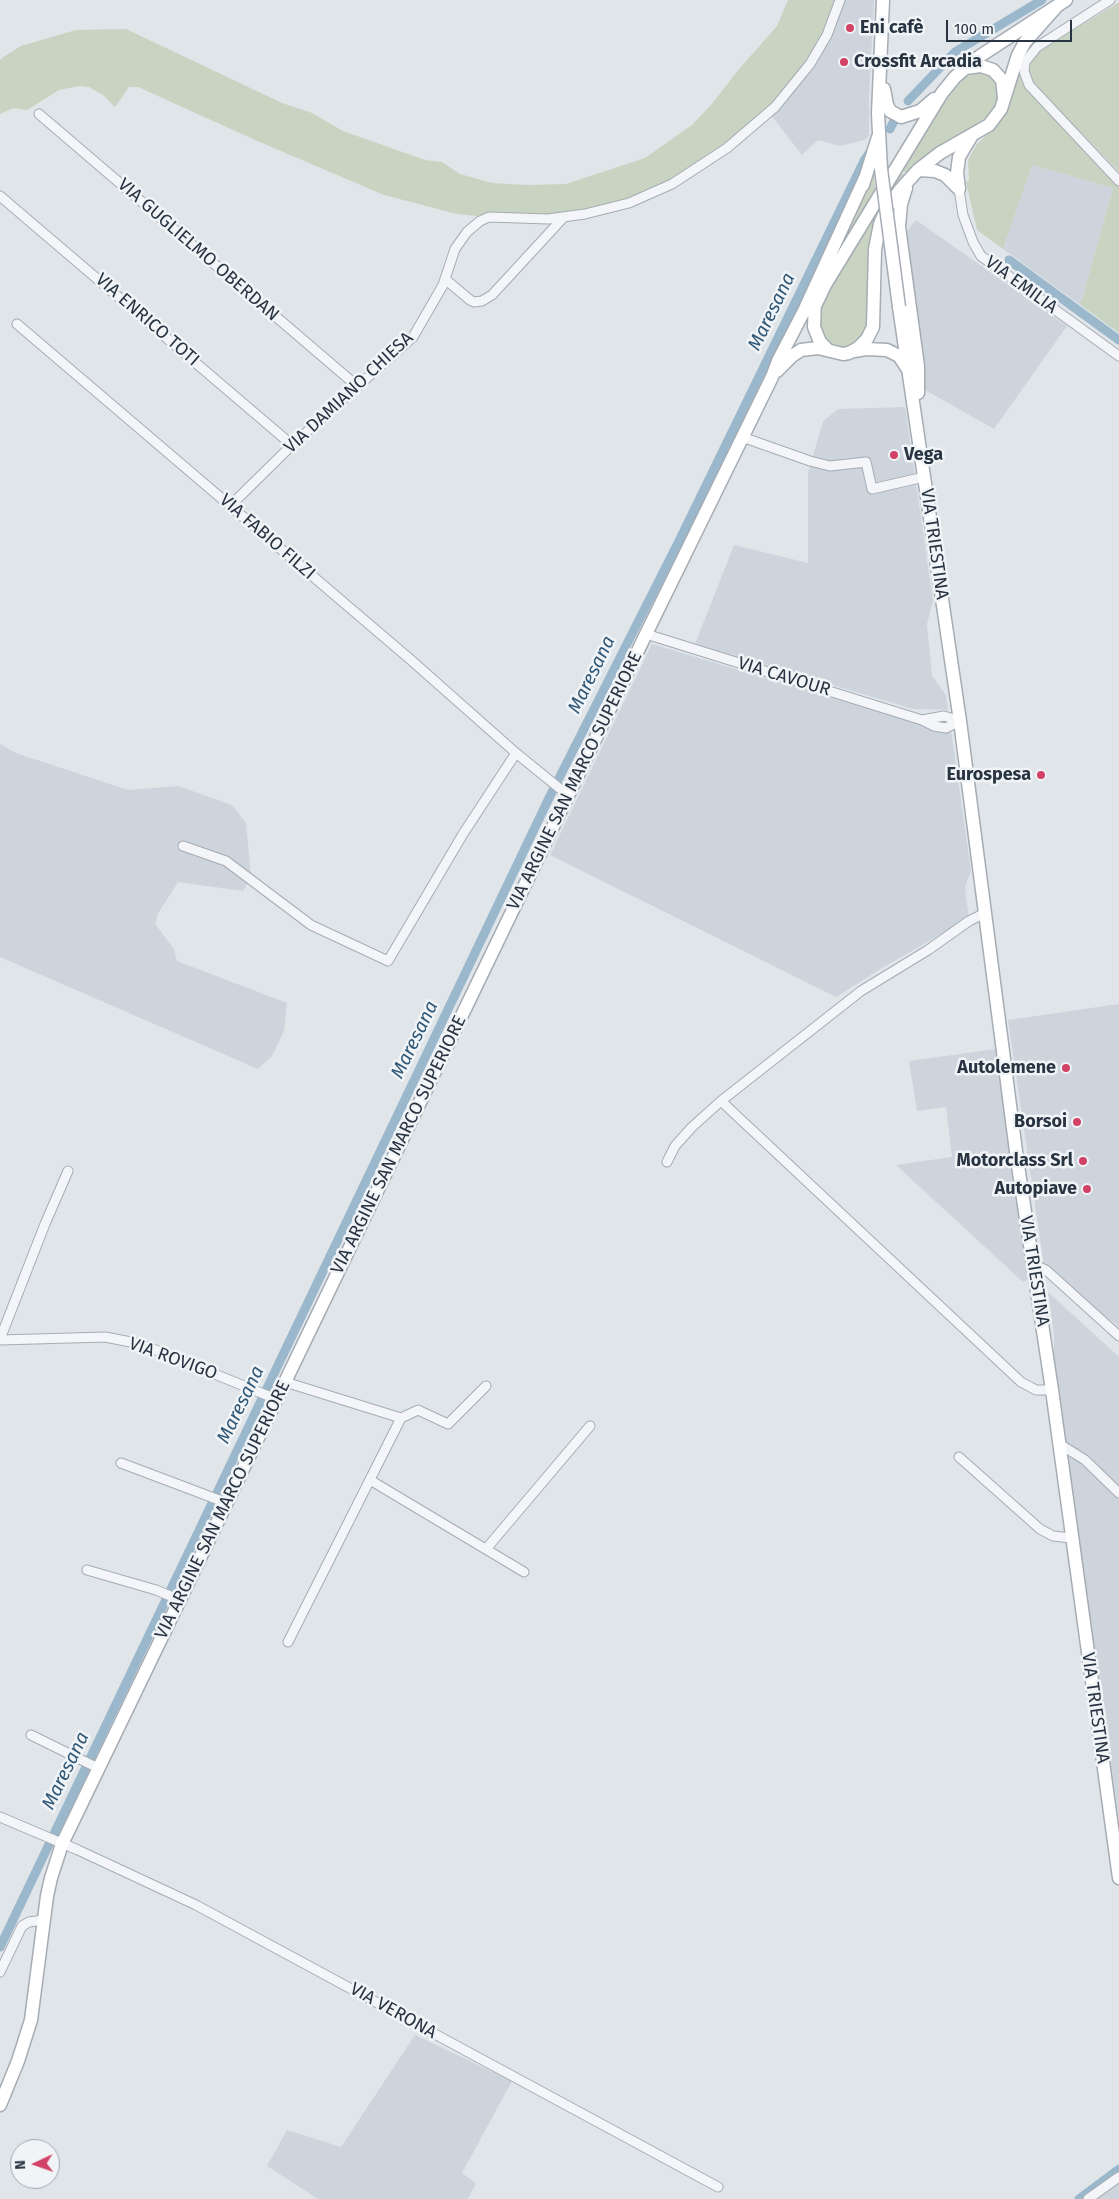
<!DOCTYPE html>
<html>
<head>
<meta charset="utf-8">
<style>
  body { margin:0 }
  #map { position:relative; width:1119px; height:2199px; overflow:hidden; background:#e0e5ea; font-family:"Fira Sans",sans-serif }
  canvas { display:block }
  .north { position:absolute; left:10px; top:2139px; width:50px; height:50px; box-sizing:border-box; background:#f0f4f7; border:1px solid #a0a7af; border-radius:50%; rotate:267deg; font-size:14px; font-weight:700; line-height:20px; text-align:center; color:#283442 }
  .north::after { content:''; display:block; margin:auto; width:18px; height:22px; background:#d24267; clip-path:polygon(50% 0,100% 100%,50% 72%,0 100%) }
  .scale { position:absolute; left:946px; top:20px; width:126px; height:22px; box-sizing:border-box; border:2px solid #283442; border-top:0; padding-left:6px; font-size:15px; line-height:18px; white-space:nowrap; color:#283442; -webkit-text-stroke:4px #f0f4f7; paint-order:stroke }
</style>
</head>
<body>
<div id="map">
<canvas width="1119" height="2199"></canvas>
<div class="north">N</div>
<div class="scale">100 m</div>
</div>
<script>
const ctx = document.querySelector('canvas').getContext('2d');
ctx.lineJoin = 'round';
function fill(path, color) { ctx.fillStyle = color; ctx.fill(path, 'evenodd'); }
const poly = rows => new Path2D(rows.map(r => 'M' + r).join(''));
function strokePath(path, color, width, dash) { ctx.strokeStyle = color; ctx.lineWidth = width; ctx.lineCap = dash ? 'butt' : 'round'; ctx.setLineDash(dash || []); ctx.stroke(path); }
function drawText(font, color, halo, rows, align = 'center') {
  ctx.font = font + ' "Fira Sans",sans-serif'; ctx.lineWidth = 5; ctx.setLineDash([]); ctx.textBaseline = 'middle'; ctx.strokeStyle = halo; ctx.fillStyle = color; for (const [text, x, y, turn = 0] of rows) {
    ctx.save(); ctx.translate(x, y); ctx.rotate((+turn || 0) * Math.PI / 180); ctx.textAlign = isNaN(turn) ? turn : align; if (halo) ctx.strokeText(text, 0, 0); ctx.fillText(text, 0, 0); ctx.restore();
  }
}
fill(poly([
  [836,0,874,0,869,95,869,136,864,140,840,146,818,140,802,155,770,114],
  [1032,165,1113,188,1082,300,1079,304,1003,249],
  [916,220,1067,326,994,429,920,387,899,240],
  [905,407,933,601,927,624,932,676,946,695,948,710,913,709,695,644,734,545,808,563,808,473,823,421,838,409],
  [652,644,910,721,950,723,971,871,965,887,969,921,945,932,882,968,836,997,550,855],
  [0,744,16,753,128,790,178,786,232,805,246,823,251,876,243,891,178,882,157,915,156,925,174,949,177,961,287,1003,284,1031,272,1056,258,1069,0,957],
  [1119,1004,1119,1327,1044,1266,1008,1020],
  [996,1049,1028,1280,1023,1282,896,1165,952,1157,946,1107,917,1111,909,1061],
  [1048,1292,1119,1357,1119,1819,1054,1362,1054,1335],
  [415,2035,512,2081,462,2173,476,2183,468,2199,318,2199,267,2166,287,2130,341,2147],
  [1119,2183,1119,2199,1097,2199,1101,2196]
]), '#ced4dc');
fill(poly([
  [788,0,836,0,819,55,783,102,725,153,620,208,595,217,523,221,457,214,384,195,255,140,138,87,129,87,115,107,103,95,89,87,79,86,59,90,27,110,13,108,0,114,0,60,5,56,21,46,76,30,126,29,282,103,312,113,343,131,425,160,442,162,460,174,492,183,528,185,566,184,645,158,692,125,711,105,739,69,777,26],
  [1119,2,1119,172,1079,130,1119,175,1119,333,1079,304,1082,300,1113,188,1032,165,1003,249,977,230,966,182,969,180,968,160,977,144,999,124,1007,112,1022,60,1031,64,1038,52],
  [981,72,993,77,999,86,998,104,985,122,907,174,901,169,950,94,966,76],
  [872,172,874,173,875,189,843,246],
  [900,172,906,176,881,211,867,334,849,348,838,348,831,346,818,331,822,301]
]), '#c8d4c1');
strokePath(poly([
  [908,101,955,52,1042,0],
  [890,129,894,121],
  [1009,260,1119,340],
  [0,1947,550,796,679,541,865,159,870,152],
  [1079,2199,1119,2169]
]), '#9ab7cb', 9);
const street = poly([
  [1110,0,1037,47,1025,62,1024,71,1029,85,1119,181],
  [39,114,357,386],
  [959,189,963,215,973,242,981,256,1119,356],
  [0,196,292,445],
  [445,279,470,300,474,302,482,301,492,295,563,218],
  [17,324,411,660,516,753,569,796],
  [742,437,810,461,830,466,866,462,872,489,924,477],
  [230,506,292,445,413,337,443,285,455,249,467,232,480,221,489,217,548,219,585,214,629,203,672,184,727,148,775,107,810,64,827,35,840,0],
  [646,634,922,720,934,726,946,728,960,721,944,716,922,720],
  [183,846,226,861,311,925,388,961,463,834,516,753],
  [985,913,969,921,928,950,861,991,721,1101,1021,1382,1036,1390,1052,1390],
  [667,1162,675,1146,692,1127,721,1101],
  [1033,1264,1046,1270,1119,1336],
  [0,1339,45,1224,68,1171],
  [0,1340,105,1337,141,1344,276,1399],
  [285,1382,401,1418,288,1642],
  [401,1418,418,1410,448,1424,486,1386],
  [1058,1443,1085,1460,1119,1493],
  [959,1457,1040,1529,1053,1536,1071,1538],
  [121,1463,227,1503],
  [370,1480,524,1572],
  [486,1549,590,1426],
  [87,1570,156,1590,180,1600],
  [31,1735,98,1768],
  [0,1817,78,1850,196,1905,718,2187],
  [0,1972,22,1926,29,1922,44,1920],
  [1088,2199,1119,2177]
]);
const secondary = poly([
  [965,68,981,66,993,70,1002,80,1004,97],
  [884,89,887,105,890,111,901,117,920,111,934,99],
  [881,169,878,114,883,0],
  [918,170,935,171,945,175,959,189],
  [863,185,878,137],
  [906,188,901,204,899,227,918,366,918,393],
  [959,189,957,173,959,157,971,137],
  [815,300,814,327,820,342,828,350],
  [899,307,960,721,1017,1159,1052,1390,1119,1878],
  [814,308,825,285,942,93,955,77,980,56,1066,0],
  [854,351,866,349,887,350,899,356,907,368],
  [777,371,792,356,801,350,818,348,843,354,849,353,858,348,867,339,873,327,875,249,880,224,887,208,900,190,918,170,940,153,989,125,1001,109,1018,55,1025,42,1057,6],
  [0,2105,18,2061,31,2020,47,1896,51,1878,62,1844,646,634,772,377,778,361,804,311,865,178]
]);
strokePath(street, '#a5acb4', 11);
strokePath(secondary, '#a5acb4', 15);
strokePath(street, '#f3f5f8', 9);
strokePath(secondary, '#fff', 12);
const secondaryBridge = poly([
  [881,169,899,307]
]);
strokePath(secondaryBridge, '#a5acb4', 15, []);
strokePath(secondaryBridge, '#fff', 12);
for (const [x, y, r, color] of [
  [850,28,5,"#d24267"],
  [844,62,5,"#d24267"],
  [894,455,5,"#d24267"],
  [1041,775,5,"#d24267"],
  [1066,1068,5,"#d24267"],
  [1077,1122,5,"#d24267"],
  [1083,1161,5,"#d24267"],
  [1087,1189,5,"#d24267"]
]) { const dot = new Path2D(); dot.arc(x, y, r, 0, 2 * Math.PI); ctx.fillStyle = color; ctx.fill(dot); strokePath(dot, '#f0f4f7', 2); }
drawText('bold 18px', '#283442', '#f0f4f7', [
  ["Eni cafè",860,28,"left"],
  ["Crossfit Arcadia",854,62,"left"],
  ["Vega",904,455,"left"],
  ["Eurospesa",1031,775],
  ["Autolemene",1056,1068],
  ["Borsoi",1067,1122],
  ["Motorclass Srl",1073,1161],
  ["Autopiave",1077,1189]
], 'right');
drawText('18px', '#283442', '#f0f4f7', [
  ["VIA GUGLIELMO OBERDAN",198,250,41],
  ["VIA EMILIA",1021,285,36],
  ["VIA ENRICO TOTI",147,320,41],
  ["VIA DAMIANO CHIESA",349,393,-43],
  ["VIA FABIO FILZI",267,537,41],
  ["VIA TRIESTINA",934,544,82],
  ["VIA CAVOUR",784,677,17],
  ["VIA ARGINE SAN MARCO SUPERIORE",575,781,-64],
  ["VIA ARGINE SAN MARCO SUPERIORE",399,1145,-64],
  ["VIA TRIESTINA",1034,1271,81],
  ["VIA ROVIGO",173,1359,20],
  ["VIA ARGINE SAN MARCO SUPERIORE",223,1510,-64],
  ["VIA TRIESTINA",1095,1708,82],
  ["VIA VERONA",393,2011,29]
]);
drawText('italic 19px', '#315877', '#f0f4f7', [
  ["Maresana",772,312,-64],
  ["Maresana",592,675,-64],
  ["Maresana",415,1040,-64],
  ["Maresana",241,1405,-64],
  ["Maresana",66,1771,-64]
]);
</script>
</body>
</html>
